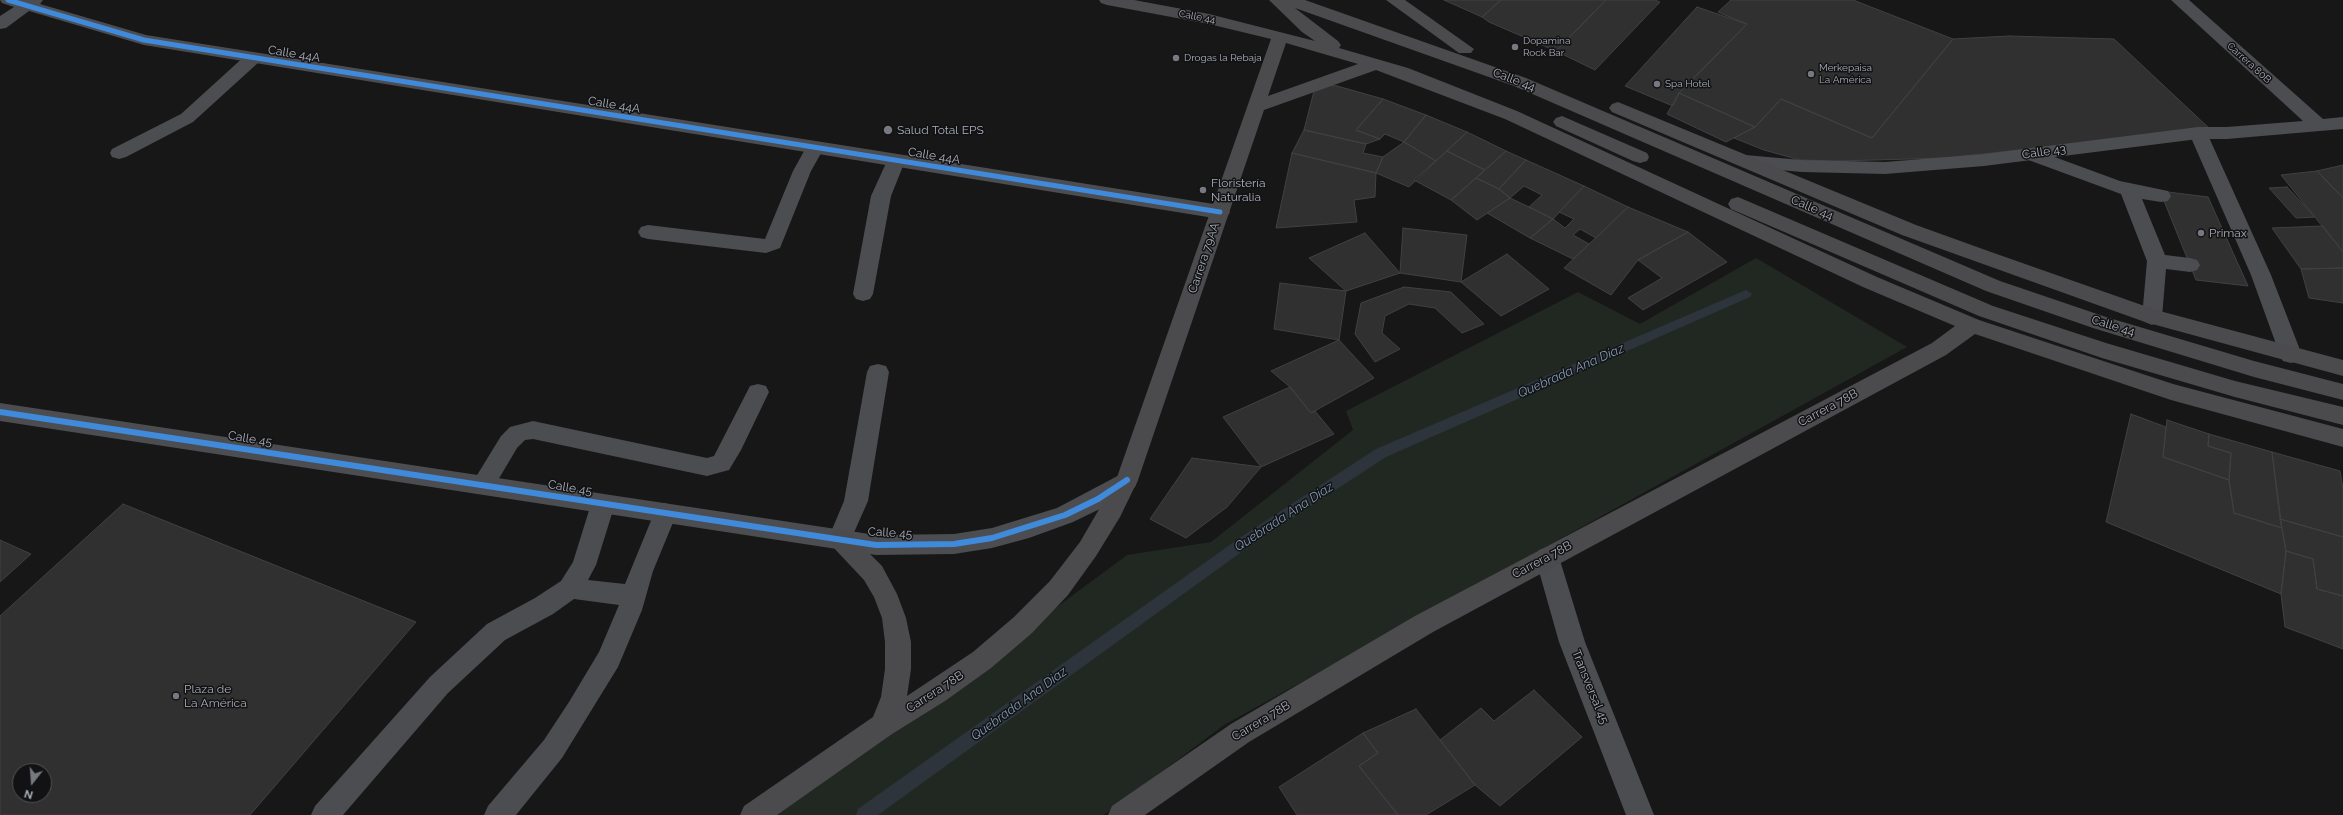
<!DOCTYPE html>
<html>
<head>
<meta charset="utf-8">
<style>
  body { margin:0 }
  #map { position:relative; width:2343px; height:815px; overflow:hidden; background:#171718; font-family:Raleway,sans-serif }
  canvas { display:block }
  .north { position:absolute; left:12px; top:763px; width:40px; height:40px; box-sizing:border-box; background:#121214; border:1px solid #4e5056; border-radius:50%; rotate:197deg; font-size:11px; font-weight:700; line-height:16px; text-align:center; color:#a9aeb8 }
  .north::after { content:''; display:block; margin:auto; width:14px; height:18px; background:#767980; clip-path:polygon(50% 0,100% 100%,50% 72%,0 100%) }
</style>
</head>
<body>
<div id="map">
<canvas width="2343" height="815"></canvas>
<div class="north">N</div>
</div>
<script>
const ctx = document.querySelector('canvas').getContext('2d');
ctx.lineJoin = 'round';
function fill(path, color) { ctx.fillStyle = color; ctx.fill(path, 'evenodd'); }
const poly = rows => new Path2D(rows.map(r => 'M' + r).join(''));
function strokePath(path, color, width, dash) { ctx.strokeStyle = color; ctx.lineWidth = width; ctx.lineCap = dash ? 'butt' : 'round'; ctx.setLineDash(dash || []); ctx.stroke(path); }
function drawText(font, color, halo, rows, align = 'center') {
  ctx.font = font + ' Raleway,sans-serif'; ctx.lineWidth = 3; ctx.setLineDash([]); ctx.textBaseline = 'middle'; ctx.strokeStyle = halo; ctx.fillStyle = color; for (const [text, x, y, turn = 0] of rows) {
    ctx.save(); ctx.translate(x, y); ctx.rotate((+turn || 0) * Math.PI / 180); ctx.textAlign = isNaN(turn) ? turn : align; if (halo) ctx.strokeText(text, 0, 0); ctx.fillText(text, 0, 0); ctx.restore();
  }
}
fill(poly([
  [1756,258,1907,347,1224,725,1104,815,776,815,1127,555,1211,542,1353,430,1346,411,1578,292,1640,324]
]), '#212822');
fill(poly([
  [1746,290,1752,294,1750,297,1386,457,1251,545,878,815,856,815,858,809,1241,537,1376,449,1746,290]
]), '#2d343b');
const building = poly([
  [1444,0,1501,0,1482,17,1444,0],
  [1501,0,1606,0,1556,51,1489,22,1482,17,1501,0],
  [1606,0,1655,0,1660,2,1595,70,1556,51,1606,0],
  [1731,0,1853,0,1953,39,1872,138,1781,99,1755,127,1679,93,1747,24,1718,12,1731,0],
  [1697,7,1747,24,1679,93,1673,106,1625,86,1697,7],
  [2009,36,2114,39,2210,129,1946,158,1837,161,1800,160,1764,150,1734,138,1755,127,1781,99,1872,138,1953,39,2009,36],
  [1322,85,1337,86,1383,99,1356,130,1380,139,1366,144,1304,130,1314,91,1322,85],
  [1679,93,1755,127,1726,142,1667,114,1679,93],
  [1383,99,1426,115,1404,142,1385,134,1380,139,1356,130,1383,99],
  [1426,115,1467,132,1436,161,1404,142,1426,115],
  [1304,130,1366,144,1363,153,1383,157,1376,173,1292,153,1304,130],
  [1467,132,1506,151,1485,170,1447,151,1467,132],
  [1404,142,1436,161,1409,187,1376,173,1383,157,1404,142],
  [1447,151,1485,170,1451,200,1414,180,1447,151],
  [1506,151,1526,160,1499,189,1476,178,1506,151],
  [1292,153,1376,173,1375,197,1354,200,1357,222,1276,228,1292,153],
  [1526,160,1584,186,1553,219,1529,207,1542,195,1524,186,1510,198,1499,189,1526,160],
  [2343,165,2343,198,2317,171,2343,165],
  [2317,171,2343,198,2343,252,2281,175,2317,171],
  [1476,178,1499,189,1510,198,1477,220,1451,200,1476,178],
  [1584,186,1628,207,1596,238,1580,229,1573,235,1589,244,1573,259,1530,238,1553,219,1565,228,1574,219,1559,212,1584,186],
  [2287,187,2315,217,2296,218,2269,188,2287,187],
  [2160,191,2208,197,2248,286,2196,280,2160,191],
  [1510,198,1529,207,1553,219,1530,238,1487,213,1510,198],
  [1628,207,1688,232,1638,260,1611,295,1564,268,1628,207],
  [2323,226,2343,252,2343,268,2301,269,2272,228,2323,226],
  [1403,228,1467,235,1461,282,1400,273,1403,228],
  [1688,232,1727,262,1643,310,1628,298,1662,278,1638,260,1688,232],
  [1365,233,1400,273,1346,291,1309,258,1365,233],
  [1507,254,1549,289,1501,316,1461,282,1507,254],
  [2343,268,2343,303,2309,298,2301,269,2343,268],
  [1280,283,1346,291,1339,340,1274,329,1280,283],
  [1404,287,1451,292,1484,324,1462,333,1435,308,1409,304,1385,316,1382,333,1400,349,1375,362,1355,334,1361,303,1404,287],
  [1339,340,1374,378,1311,413,1290,387,1271,371,1339,340],
  [1290,387,1311,413,1315,411,1334,434,1261,467,1223,417,1290,387],
  [2131,414,2166,427,2163,457,2229,480,2234,513,2282,528,2286,551,2281,594,2106,522,2131,414],
  [2167,420,2209,434,2208,446,2231,453,2229,480,2163,457,2167,420],
  [2209,434,2272,452,2282,528,2234,513,2229,480,2231,453,2208,446,2209,434],
  [2272,452,2340,471,2343,489,2343,537,2280,519,2272,452],
  [1192,458,1261,467,1227,507,1186,538,1150,519,1192,458],
  [123,504,416,622,250,815,0,815,0,616,123,504],
  [20,771,44,771,44,795,20,795,20,771],
  [2280,519,2343,537,2343,596,2317,589,2313,559,2286,551,2280,519],
  [0,540,31,554,0,582,0,540],
  [2286,551,2313,559,2317,589,2343,596,2343,649,2285,627,2281,594,2286,551],
  [1534,690,1582,737,1500,806,1475,785,1440,740,1481,708,1494,721,1534,690],
  [1416,709,1475,785,1426,815,1398,815,1359,766,1378,753,1363,733,1416,709],
  [1363,733,1378,753,1359,766,1398,815,1297,815,1279,787,1363,733]
]);
fill(building, '#303031');
strokePath(building, '#404144', 1);
fill(poly([
  [253,53,259,54,262,58,259,62,193,122,126,157,119,159,112,157,110,153,112,149,181,114,247,54,253,53],
  [2198,127,2204,129,2207,133,2271,275,2302,355,2299,361,2291,363,2283,361,2280,355,2251,275,2189,133,2192,129,2198,127],
  [815,142,822,144,824,148,811,171,780,248,766,253,648,239,641,237,638,232,641,227,648,225,765,239,793,171,808,144,815,142],
  [2030,148,2120,181,2168,191,2171,196,2168,201,2161,202,2142,199,2165,255,2190,258,2197,260,2200,265,2197,270,2190,272,2166,269,2162,317,2159,322,2152,325,2145,322,2142,317,2147,261,2121,194,2023,158,2021,154,2023,150,2030,148],
  [896,155,903,157,905,161,891,196,873,294,870,299,863,301,856,299,853,294,871,196,887,161,889,157,896,155],
  [878,364,886,366,889,372,868,501,848,546,840,549,832,546,828,539,844,501,867,372,870,366,878,364],
  [758,384,766,386,769,392,741,450,729,470,707,476,533,439,525,440,517,448,491,492,483,494,475,492,471,485,501,436,510,427,533,421,707,458,714,456,750,386,758,384],
  [603,494,611,497,615,504,596,565,588,580,625,584,657,506,665,503,673,506,677,513,653,571,642,610,618,667,562,758,516,815,484,815,488,806,544,740,569,702,599,652,619,605,574,599,553,614,505,640,448,693,343,815,311,815,315,806,430,677,487,624,535,598,561,581,573,562,591,504,595,497,603,494]
]), '#4c4d50');
fill(poly([
  [0,0,43,0,40,4,146,35,1220,205,1227,207,1230,212,1227,217,1220,219,144,45,29,11,6,28,0,29,0,16,14,7,2,3,0,0],
  [2171,0,2189,0,2323,119,2343,117,2343,129,2227,139,2198,139,1984,166,1885,174,1802,172,1745,167,1738,165,1736,161,1738,157,1745,155,1802,160,1885,162,1984,154,2198,127,2227,127,2303,121,2171,0],
  [0,403,876,535,954,534,992,528,1057,508,1127,471,1135,473,1138,480,1135,487,1106,506,1073,522,1029,538,992,548,954,554,876,555,0,421,0,403],
  [1547,547,1555,550,1559,557,1585,642,1654,815,1626,815,1559,642,1535,557,1539,550,1547,547]
]), '#4c4d50');
fill(poly([
  [1099,0,1134,0,1209,14,1315,41,1302,32,1269,0,1305,0,1526,78,2000,281,2106,317,2254,361,2343,384,2343,400,2254,377,2093,328,1986,291,1514,86,1295,8,1338,41,1341,45,1339,48,1408,68,1517,111,1877,277,1979,320,2173,384,2343,429,2343,447,2171,400,1975,334,1946,355,1433,632,1249,742,1145,815,1108,815,1112,806,1231,724,1415,616,1932,343,1955,326,1863,287,1505,119,1376,70,1264,110,1138,480,1120,517,1096,556,1068,595,1032,633,991,668,945,701,892,734,777,815,740,815,744,806,873,717,881,697,885,669,885,642,882,618,874,597,864,580,832,546,828,539,832,532,840,529,848,532,882,566,897,594,906,618,911,642,911,669,907,696,973,652,1014,617,1050,581,1080,542,1116,480,1271,39,1209,24,1107,5,1101,3,1099,0],
  [1286,43,1358,64,1268,96,1286,43],
  [1386,0,1405,0,1474,49,1471,53,1459,53,1386,0],
  [1618,102,1916,225,1991,252,2156,310,2343,360,2343,376,2145,322,1902,235,1612,112,1609,108,1612,104,1618,102],
  [1562,116,1647,153,1649,157,1647,161,1640,163,1633,161,1556,126,1553,122,1556,118,1562,116],
  [1738,197,1993,306,2106,343,2235,381,2343,407,2343,425,2235,397,2102,358,1979,316,1731,209,1728,204,1731,199,1738,197]
]), '#4b4b4e');
strokePath(poly([
  [8,0,144,40,1220,212]
]), '#408adc', 5);
strokePath(poly([
  [0,412,876,545,954,544,992,538,1065,515,1098,499,1127,480]
]), '#408adc', 6);
for (const [x, y, r, color] of [
  [1515,47,4,"#767980"],
  [1176,58,4,"#767980"],
  [1811,74,4,"#767980"],
  [1657,84,4,"#767980"],
  [888,130,5,"#767980"],
  [1203,190,4,"#767980"],
  [2201,233,4,"#767980"],
  [176,696,4,"#767980"]
]) { const dot = new Path2D(); dot.arc(x, y, r, 0, 2 * Math.PI); ctx.fillStyle = color; ctx.fill(dot); strokePath(dot, '#121214', 1.5); }
drawText('10px', '#a9aeb8', '#121214', [
  ["Calle 44",1197,17,11],
  ["Carrera 80B",2249,63,42]
]);
drawText('10px', '#a9aeb8', '#121214', [
  ["Dopamina",1523,41],
  ["Rock Bar",1523,53],
  ["Drogas la Rebaja",1184,58],
  ["Merkepaisa",1819,68],
  ["La América",1819,80],
  ["Spa Hotel",1665,84]
], 'left');
drawText('12px', '#a9aeb8', '#121214', [
  ["Calle 44A",294,54,9],
  ["Calle 44",1514,80,21],
  ["Calle 44A",614,105,9],
  ["Calle 43",2044,152,-8],
  ["Calle 44A",934,156,9],
  ["Calle 44",1812,208,23],
  ["Carrera 79AA",1204,258,-71],
  ["Calle 44",2113,326,17],
  ["Carrera 78B",1828,408,-28],
  ["Calle 45",250,439,9],
  ["Calle 45",570,488,9],
  ["Calle 45",890,533,3],
  ["Carrera 78B",1542,560,-28],
  ["Transversal 45",1590,687,68],
  ["Carrera 78B",935,692,-33],
  ["Carrera 78B",1261,721,-31]
]);
drawText('12px', '#a9aeb8', '#121214', [
  ["Salud Total EPS",897,130],
  ["Floristería",1211,183],
  ["Naturalia",1211,197],
  ["Primax",2209,233],
  ["Plaza de",184,689],
  ["La América",184,703]
], 'left');
drawText('italic 13px', '#819bb2', '#121214', [
  ["Quebrada Ana Diaz",1571,371,-24],
  ["Quebrada Ana Diaz",1284,517,-33],
  ["Quebrada Ana Diaz",1019,704,-36]
]);
</script>
</body>
</html>
